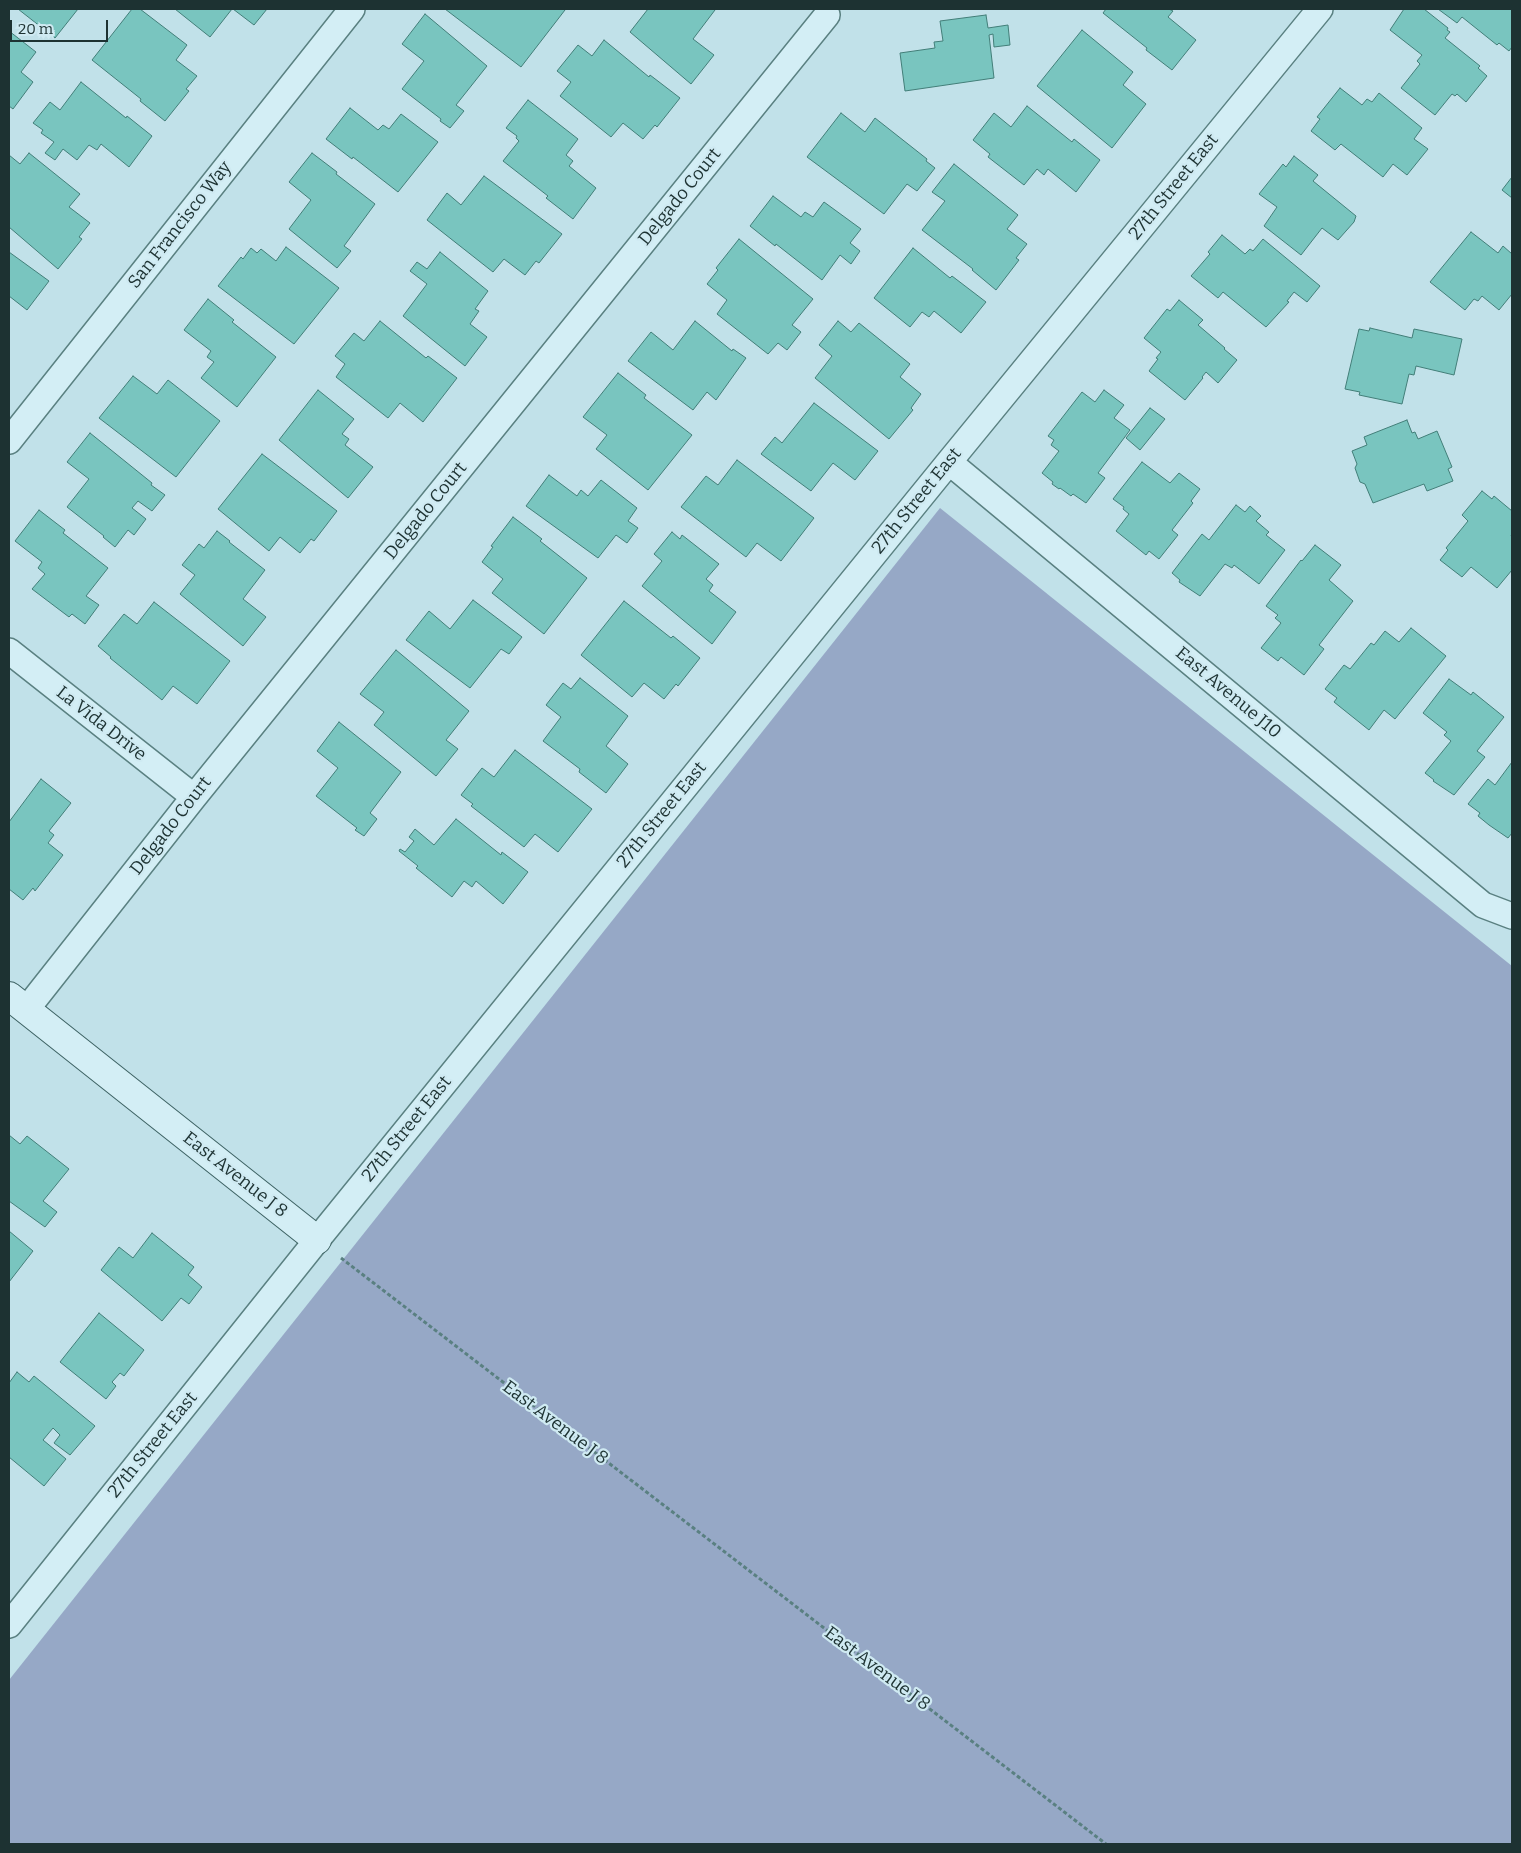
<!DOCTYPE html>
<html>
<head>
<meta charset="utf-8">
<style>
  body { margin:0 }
  #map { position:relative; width:1521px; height:1853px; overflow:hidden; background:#c1e1e9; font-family:Bitter,serif }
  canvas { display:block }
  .frame { position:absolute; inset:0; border:10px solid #1d3232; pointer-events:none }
  .scale { position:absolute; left:10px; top:20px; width:98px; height:22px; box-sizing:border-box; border:2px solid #1d3232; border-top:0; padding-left:6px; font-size:15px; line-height:18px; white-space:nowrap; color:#1d3232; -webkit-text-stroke:4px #cfeaf2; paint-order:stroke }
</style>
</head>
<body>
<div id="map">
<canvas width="1521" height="1853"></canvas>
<div class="frame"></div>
<div class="scale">20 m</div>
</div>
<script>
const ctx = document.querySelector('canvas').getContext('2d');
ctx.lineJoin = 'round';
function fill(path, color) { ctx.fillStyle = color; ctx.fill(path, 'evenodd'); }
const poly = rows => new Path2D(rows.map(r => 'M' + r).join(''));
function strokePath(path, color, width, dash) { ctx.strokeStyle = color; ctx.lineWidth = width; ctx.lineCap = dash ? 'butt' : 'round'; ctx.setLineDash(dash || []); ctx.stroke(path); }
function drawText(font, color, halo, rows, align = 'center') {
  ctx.font = font + ' Bitter,serif'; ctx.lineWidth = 4.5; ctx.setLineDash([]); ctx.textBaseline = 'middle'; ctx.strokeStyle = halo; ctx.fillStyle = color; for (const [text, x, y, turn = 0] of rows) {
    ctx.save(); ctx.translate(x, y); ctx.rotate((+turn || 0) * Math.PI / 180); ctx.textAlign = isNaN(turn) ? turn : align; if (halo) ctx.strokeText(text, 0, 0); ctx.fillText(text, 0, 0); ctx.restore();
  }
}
fill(poly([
  [940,508,1512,966,1512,1844,9,1844,9,1680]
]), '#96a8c6');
const building = poly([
  [18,9,78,9,55,38,18,9],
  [132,9,140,9,187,45,176,60,197,76,186,89,189,91,165,121,140,101,141,99,92,60,132,9],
  [175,9,232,9,210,37,175,9],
  [233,9,267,9,254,25,233,9],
  [445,9,563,9,565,10,521,67,445,9],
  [648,9,714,9,715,10,693,39,714,55,691,84,630,32,648,9],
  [1106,9,1169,9,1173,11,1168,17,1196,40,1172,70,1146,50,1147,48,1103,13,1106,9],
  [1404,9,1424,9,1448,28,1447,30,1450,32,1445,38,1480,66,1478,68,1487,76,1466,102,1457,94,1455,96,1452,94,1435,115,1401,88,1420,64,1417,61,1422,55,1390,30,1404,9],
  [1438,9,1512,9,1512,47,1509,51,1499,43,1497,45,1462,17,1457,23,1438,9],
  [425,14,487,66,456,105,464,111,450,128,440,121,441,119,402,89,424,61,402,44,425,14],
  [986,15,988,28,1008,25,1010,45,994,47,993,34,989,35,994,78,905,91,900,53,935,48,934,42,943,41,940,21,986,15],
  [1082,30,1133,72,1123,85,1146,104,1112,148,1037,86,1082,30],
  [9,31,36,52,21,72,33,82,13,109,9,106,9,31],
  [604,40,649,77,650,75,680,98,657,127,655,125,643,139,623,123,611,137,560,96,571,82,557,71,578,45,592,56,604,40],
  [81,82,126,118,127,116,152,136,129,167,101,144,97,150,89,145,77,160,63,149,55,160,45,153,54,142,41,133,43,130,33,123,50,102,60,110,81,82],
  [1340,88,1362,105,1367,99,1372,102,1379,93,1422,128,1414,139,1428,149,1407,175,1393,164,1383,177,1341,144,1335,150,1311,131,1320,119,1317,117,1340,88],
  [528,100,578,139,566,155,573,161,569,166,596,188,573,219,546,198,548,196,503,161,519,141,516,138,517,136,506,128,528,100],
  [1027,106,1072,142,1074,139,1100,160,1076,192,1048,169,1044,175,1037,169,1024,185,988,157,990,154,973,140,994,113,1011,127,1027,106],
  [350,108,378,130,383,125,389,129,401,114,438,142,398,192,353,157,352,159,326,139,350,108],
  [841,113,865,132,875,118,927,159,926,161,935,168,917,191,907,184,884,214,807,157,841,113],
  [29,153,80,194,69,207,90,223,79,237,82,239,58,269,9,227,9,155,20,164,29,153],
  [312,153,337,172,336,174,375,204,344,246,351,251,337,268,289,229,311,200,289,182,312,153],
  [1294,156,1318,175,1313,181,1356,216,1354,222,1338,240,1322,228,1301,255,1264,226,1277,207,1259,194,1283,164,1286,167,1294,156],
  [954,164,1018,215,1007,229,1027,244,1016,258,1019,260,996,290,972,270,973,269,922,230,945,201,932,192,954,164],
  [484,176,562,234,539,263,536,261,525,275,504,259,493,272,427,220,447,193,461,205,484,176],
  [1512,177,1512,198,1502,190,1512,177],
  [773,196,801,217,805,212,813,217,824,202,861,229,850,243,860,251,851,264,840,255,822,280,776,244,775,246,750,226,773,196],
  [1471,232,1498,253,1503,246,1512,254,1512,294,1499,310,1482,296,1478,301,1474,299,1465,310,1430,282,1471,232],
  [1222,235,1245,254,1250,249,1253,251,1263,239,1320,286,1307,302,1294,292,1287,301,1289,302,1266,327,1223,292,1218,298,1191,276,1210,254,1208,252,1222,235],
  [739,239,813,299,792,325,801,332,787,350,778,343,768,354,717,314,727,300,707,284,718,270,716,268,739,239],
  [286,247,339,288,294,344,218,286,241,257,243,259,251,248,257,253,261,249,276,261,286,247],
  [913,248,950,278,952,276,986,302,961,333,934,311,929,317,922,312,910,327,874,298,913,248],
  [9,252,49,281,27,310,9,296,9,252],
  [440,252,488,291,475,309,479,311,470,324,487,337,465,366,403,316,427,284,410,271,417,262,427,269,440,252],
  [208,299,234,320,232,322,276,357,237,407,201,378,214,362,207,357,211,351,184,330,208,299],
  [1179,300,1203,320,1198,325,1225,348,1224,349,1237,360,1218,383,1206,372,1202,377,1203,378,1185,400,1149,371,1158,359,1156,358,1161,352,1144,338,1167,309,1170,311,1179,300],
  [380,321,426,358,428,356,457,378,423,422,400,403,388,418,336,377,345,364,335,356,354,333,364,341,380,321],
  [695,321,732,351,733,349,746,358,716,400,707,392,693,410,628,361,651,332,673,350,695,321],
  [838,321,851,332,859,323,910,364,900,377,921,394,911,408,913,410,889,439,815,378,832,356,819,345,838,321],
  [1370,328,1412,338,1414,329,1462,339,1454,375,1416,366,1414,375,1409,374,1402,404,1359,395,1360,392,1345,389,1359,329,1369,331,1370,328],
  [618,373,646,395,644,398,692,435,648,490,596,449,607,435,583,417,618,373],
  [133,376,157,394,168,380,220,421,176,477,99,418,133,376],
  [318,390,354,419,342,434,349,439,345,445,373,467,348,498,279,440,318,390],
  [1104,390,1124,405,1114,418,1130,430,1098,473,1105,478,1086,503,1073,494,1071,496,1060,488,1059,489,1052,484,1053,482,1042,473,1059,451,1051,445,1054,440,1048,436,1082,392,1095,402,1104,390],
  [814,403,878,451,855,480,833,463,811,491,761,454,775,437,782,443,814,403],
  [1150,408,1165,419,1140,450,1126,438,1150,408],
  [1407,420,1412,433,1415,432,1418,439,1437,431,1452,467,1448,469,1453,481,1427,491,1424,484,1373,503,1365,484,1360,482,1355,468,1357,464,1352,451,1367,445,1364,437,1407,420],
  [90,433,152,483,151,485,165,495,152,511,138,501,132,508,146,519,134,535,128,530,115,547,103,537,104,536,67,507,89,479,67,462,90,433],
  [262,454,337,511,314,541,311,539,300,553,280,537,269,551,218,509,262,454],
  [737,460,814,518,781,561,757,543,746,557,681,507,706,476,718,485,737,460],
  [1142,462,1170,483,1179,473,1200,489,1191,501,1193,503,1172,530,1178,535,1159,559,1149,551,1146,555,1116,531,1129,514,1123,509,1124,507,1113,499,1142,462],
  [549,475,577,496,581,490,588,496,601,480,637,508,628,521,638,528,627,543,616,535,598,558,526,506,549,475],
  [1482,491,1492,499,1494,496,1512,511,1512,534,1511,536,1512,537,1512,570,1497,588,1471,567,1462,577,1440,560,1448,550,1446,548,1468,521,1462,515,1482,491],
  [1236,505,1245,512,1250,506,1261,516,1256,521,1269,532,1266,535,1285,550,1259,584,1234,565,1232,568,1225,564,1200,596,1179,582,1180,580,1172,573,1202,534,1209,540,1236,505],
  [39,510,65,530,63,533,108,568,86,596,99,605,85,624,72,614,69,617,32,589,45,574,38,568,42,562,15,541,39,510],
  [513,517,542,539,540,541,587,578,544,634,492,593,503,579,482,562,493,547,491,546,513,517],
  [217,531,230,541,229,542,265,570,243,599,266,617,243,646,180,594,195,575,182,565,199,544,204,548,217,531],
  [672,532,680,539,682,535,719,564,706,579,713,585,709,591,736,612,712,644,642,586,662,561,654,554,672,532],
  [1315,545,1341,565,1329,580,1353,601,1319,645,1324,649,1304,675,1281,657,1278,661,1261,648,1281,623,1275,618,1278,615,1266,606,1301,560,1302,561,1315,545],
  [473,600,522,637,509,654,501,649,470,688,406,640,429,611,450,629,473,600],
  [624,601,671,638,673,636,700,658,678,686,676,684,664,699,644,683,632,697,581,655,624,601],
  [154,602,230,661,197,704,173,686,162,700,110,658,111,657,98,646,124,614,137,624,154,602],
  [1411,628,1446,656,1395,719,1384,710,1369,730,1334,702,1337,698,1325,689,1344,665,1350,669,1371,643,1374,645,1385,631,1399,642,1411,628],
  [396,650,469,711,446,740,458,749,436,776,374,725,384,712,360,694,396,650],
  [580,678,628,716,606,746,628,764,606,793,579,772,580,769,543,741,561,717,546,705,563,683,571,689,580,678],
  [1449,679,1471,695,1473,692,1504,717,1477,751,1485,757,1454,795,1433,781,1434,780,1425,773,1451,741,1444,735,1447,732,1423,713,1449,679],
  [339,722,401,772,370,813,377,819,364,836,355,830,357,828,316,796,338,768,317,751,339,722],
  [515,750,592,809,558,852,535,834,524,847,471,806,473,804,461,795,482,768,494,777,515,750],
  [1512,762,1512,833,1508,838,1489,825,1478,816,1480,813,1468,804,1488,779,1495,785,1512,762],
  [41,779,71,803,49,831,54,835,48,843,63,855,35,891,33,888,23,900,9,889,9,822,41,779],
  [456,819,501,855,502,852,528,872,503,904,476,881,472,887,464,881,452,897,416,868,418,866,399,851,400,849,405,852,414,841,409,837,415,829,434,845,456,819],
  [9,1135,20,1144,27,1136,69,1169,43,1201,57,1212,45,1227,9,1201,9,1135],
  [9,1231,33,1251,9,1282,9,1231],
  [152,1233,194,1267,188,1275,202,1287,189,1304,181,1298,162,1321,101,1270,119,1247,133,1258,152,1233],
  [99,1313,144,1350,124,1376,120,1373,112,1382,116,1386,106,1399,60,1362,99,1313],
  [17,1372,29,1382,34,1376,95,1426,70,1455,54,1443,60,1435,53,1428,43,1440,66,1459,44,1486,9,1457,9,1383,17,1372]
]);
fill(building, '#79c5bf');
strokePath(building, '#427e78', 1);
const street = poly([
  [9,441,352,9],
  [949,462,1483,905,1512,916],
  [9,651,194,797],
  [26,1010,194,797,827,15],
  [9,1625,317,1240,949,462,1320,9]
]);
const secondary = poly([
  [9,996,317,1240]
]);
strokePath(street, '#5a8081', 28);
strokePath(secondary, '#3d6263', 30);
strokePath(poly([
  [341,1258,1106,1844]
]), '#5a8081', 3, [4, 2.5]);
strokePath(street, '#d3eef5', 25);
strokePath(secondary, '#d3eef5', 28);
drawText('18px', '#1d3232', '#cfeaf2', [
  ["27th Street East",1174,187,-51],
  ["Delgado Court",680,197,-51],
  ["San Francisco Way",180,225,-52],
  ["27th Street East",917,501,-51],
  ["Delgado Court",426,511,-51],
  ["East Avenue J10",1228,693,40],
  ["La Vida Drive",101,724,38],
  ["27th Street East",662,815,-51],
  ["Delgado Court",171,826,-52],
  ["27th Street East",407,1129,-51],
  ["East Avenue J 8",235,1175,38],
  ["East Avenue J 8",555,1423,37],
  ["27th Street East",153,1445,-51],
  ["East Avenue J 8",877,1669,37]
]);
</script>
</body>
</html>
